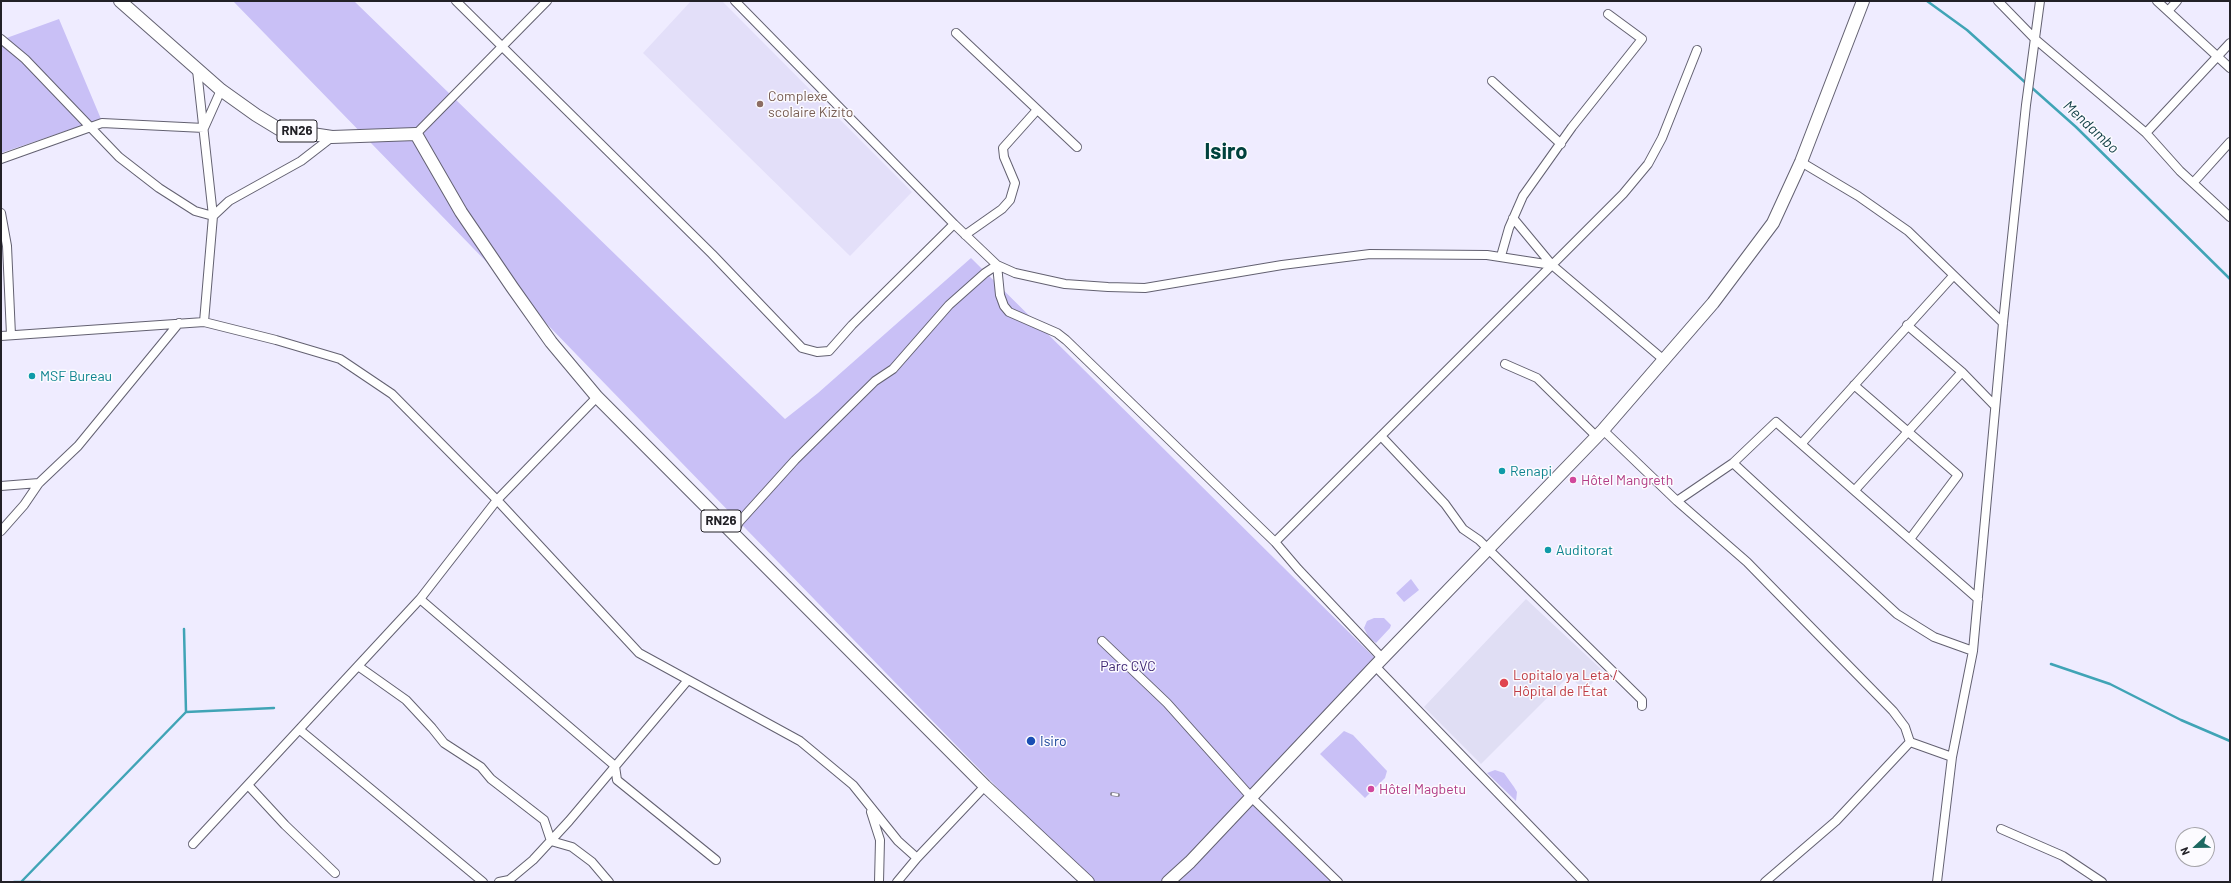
<!DOCTYPE html>
<html>
<head>
<meta charset="utf-8">
<style>
  body { margin:0 }
  #map { position:relative; width:2231px; height:883px; overflow:hidden; background:#efecff; font-family:Barlow,sans-serif }
  canvas { display:block }
  .frame { position:absolute; inset:0; border:2px solid #222127; pointer-events:none }
  .north { position:absolute; left:2175px; top:827px; width:40px; height:40px; box-sizing:border-box; background:#fcfbff; border:1px solid #a5a4a9; border-radius:50%; rotate:248deg; font-size:11px; font-weight:700; line-height:16px; text-align:center; color:#222127 }
  .north::after { content:''; display:block; margin:auto; width:14px; height:18px; background:#1d6861; clip-path:polygon(50% 0,100% 100%,50% 72%,0 100%) }
</style>
</head>
<body>
<div id="map">
<canvas width="2231" height="883"></canvas>
<div class="frame"></div>
<div class="north">N</div>
</div>
<script>
const ctx = document.querySelector('canvas').getContext('2d');
ctx.lineJoin = 'round';
function fill(path, color) { ctx.fillStyle = color; ctx.fill(path, 'evenodd'); }
const poly = rows => new Path2D(rows.map(r => 'M' + r).join(''));
function strokePath(path, color, width, dash) { ctx.strokeStyle = color; ctx.lineWidth = width; ctx.lineCap = dash ? 'butt' : 'round'; ctx.setLineDash(dash || []); ctx.stroke(path); }
function drawText(font, color, halo, rows, align = 'center') {
  ctx.font = font + ' Barlow,sans-serif'; ctx.lineWidth = 3; ctx.setLineDash([]); ctx.textBaseline = 'middle'; ctx.strokeStyle = halo; ctx.fillStyle = color; for (const [text, x, y, turn = 0] of rows) {
    ctx.save(); ctx.translate(x, y); ctx.rotate((+turn || 0) * Math.PI / 180); ctx.textAlign = isNaN(turn) ? turn : align; if (halo) ctx.strokeText(text, 0, 0); ctx.fillText(text, 0, 0); ctx.restore();
  }
}
fill(poly([
  [691,1,722,1,912,192,850,256,643,53]
]), '#e3dff9');
fill(poly([
  [1526,599,1603,671,1585,691,1569,676,1481,764,1424,707]
]), '#e0def4');
fill(poly([
  [233,1,354,1,785,419,818,393,971,258,1384,667,1251,797,1340,882,1089,882],
  [59,19,101,119,1,153,1,40],
  [1411,579,1419,590,1404,602,1396,593],
  [1374,618,1384,618,1391,625,1390,628,1376,643,1369,638,1364,628,1367,621],
  [1344,731,1353,735,1387,771,1385,778,1365,798,1320,754],
  [1495,770,1504,773,1514,787,1517,792,1516,801,1487,773]
]), '#c9c0f6');
strokePath(poly([
  [1927,1,1967,30,2027,84],
  [2031,87,2076,127,2230,279],
  [2051,664,2110,684,2181,720,2230,741],
  [186,712,274,708],
  [22,881,186,712,184,629],
  [14,882,40,882]
]), '#40a4b6', 2.5);
const street = poly([
  [456,1,712,254,802,348,817,352,829,351,852,325,954,224,997,265,1015,273,1065,284,1108,287,1145,288,1282,265,1370,254,1487,255,1552,265,1664,360],
  [735,1,954,224],
  [1998,1,2035,39,2146,133,2180,171,2230,217],
  [2157,1,2230,68],
  [2168,11,2177,1],
  [956,33,1077,147],
  [1,39,25,59,119,157,159,188,195,211,213,216],
  [197,70,213,216,204,322],
  [1492,81,1561,144],
  [2146,133,2230,43],
  [416,134,547,1],
  [1,159,102,123,204,128,221,90],
  [1801,162,1858,196,1908,231,2003,323],
  [2193,183,2230,142],
  [1,213,7,246,11,335],
  [213,216,229,201,301,161,332,137],
  [1513,218,1552,265],
  [965,235,1002,209,1010,200,1015,183,1004,157,1003,148,1037,110],
  [1501,256,1509,228,1523,196,1572,127,1642,39,1608,14],
  [1907,325,1962,372,1995,406],
  [1,336,204,322,276,340,340,359,392,394,497,500,639,653,800,741,853,785,898,841,917,858],
  [1505,364,1537,378,1597,437],
  [1854,385,1958,475,1910,539],
  [1603,430,1677,501,1747,562,1893,711,1905,727,1910,742,1836,821,1765,882],
  [1381,436,1445,504,1463,529,1479,540,1642,700,1642,706],
  [1802,443,1953,276],
  [1733,463,1897,614,1934,637,1973,651],
  [1,486,39,483],
  [1855,490,1962,372],
  [1677,501,1733,463,1776,422,1978,599],
  [1,531,24,505,39,483,78,446,179,323],
  [733,533,739,522,795,460,875,381,893,369,949,305,985,273,997,265,1000,295,1004,306,1009,312,1057,333,1066,340,1275,542,1298,569,1382,658],
  [1275,542,1623,194,1648,164,1662,138,1697,50],
  [420,599,615,766,617,780,716,860],
  [1102,641,1167,703,1251,797,1338,882],
  [358,666,406,700,432,728,444,743,481,767,491,779,544,820,551,841,572,847,592,862,609,882],
  [1375,666,1584,882],
  [300,730,483,882],
  [1910,742,1952,757],
  [248,785,285,825,335,873],
  [871,812,880,840,879,882],
  [2001,829,2063,856,2102,882],
  [193,844,420,599,497,500,597,397],
  [499,882,509,880,533,860,569,821,688,680],
  [897,882,917,858,985,786],
  [1937,882,1952,757,1973,651,2003,323,2026,105,2040,1]
]);
const primary = poly([
  [120,1,221,90,256,115,279,129,332,137,416,134,461,212,512,287,551,342,597,397,985,786,1088,882],
  [1168,882,1190,862,1375,666,1603,430,1713,303,1773,223,1801,162,1863,1]
]);
strokePath(street, '#636171', 10);
strokePath(primary, '#636171', 14);
strokePath(street, '#fff', 8);
strokePath(primary, '#fff', 12);
const rail = poly([
  [1112,794,1118,795]
]);
strokePath(rail, '#868491', 4);
strokePath(rail, '#fcfbff', 2.5, [8]);
for (const [x, y, r, color] of [
  [760,104,4,"#8d6e63"],
  [32,376,4,"#0f9aa8"],
  [1502,471,4,"#0f9aa8"],
  [1573,480,4,"#d1479c"],
  [1548,550,4,"#0f9aa8"],
  [1504,683,5,"#e0444e"],
  [1031,741,5,"#1a4fb4"],
  [1371,789,4,"#d1479c"]
]) { const dot = new Path2D(); dot.arc(x, y, r, 0, 2 * Math.PI); ctx.fillStyle = color; ctx.fill(dot); strokePath(dot, '#fcfbff', 1.5); }
for (const [x, y, w] of [
  [297,131,40],
  [721,521,40]
]) { const box = new Path2D(); box.roundRect(x - w / 2, y - 11, w, 22, 3); ctx.fillStyle = '#fcfbff'; ctx.fill(box); strokePath(box, '#222127', 1); }
drawText('bold 13px', '#222127', null, [
  ["RN26",297,131],
  ["RN26",721,521]
]);
drawText('14px', '#785e54', '#fcfbff', [
  ["Complexe",768,96],
  ["scolaire Kizito",768,112]
], 'left');
drawText('14px', '#0d838f', '#fcfbff', [
  ["MSF Bureau",40,376],
  ["Renapi",1510,471],
  ["Auditorat",1556,550]
], 'left');
drawText('14px', '#b23c85', '#fcfbff', [
  ["Hôtel Mangreth",1581,480],
  ["Hôtel Magbetu",1379,789]
], 'left');
drawText('14px', '#3d2572', '#fcfbff', [
  ["Parc CVC",1128,666]
]);
drawText('14px', '#be3a42', '#fcfbff', [
  ["Lopitalo ya Leta /",1513,675],
  ["Hôpital de l'État",1513,691]
], 'left');
drawText('14px', '#164399', '#fcfbff', [
  ["Isiro",1040,741]
], 'left');
drawText('italic 15px', '#0f3d45', '#fcfbff', [
  ["Mendambo",2091,127,43]
]);
drawText('bold 22px', '#00423d', '#fcfbff', [
  ["Isiro",1226,152]
]);
</script>
</body>
</html>
